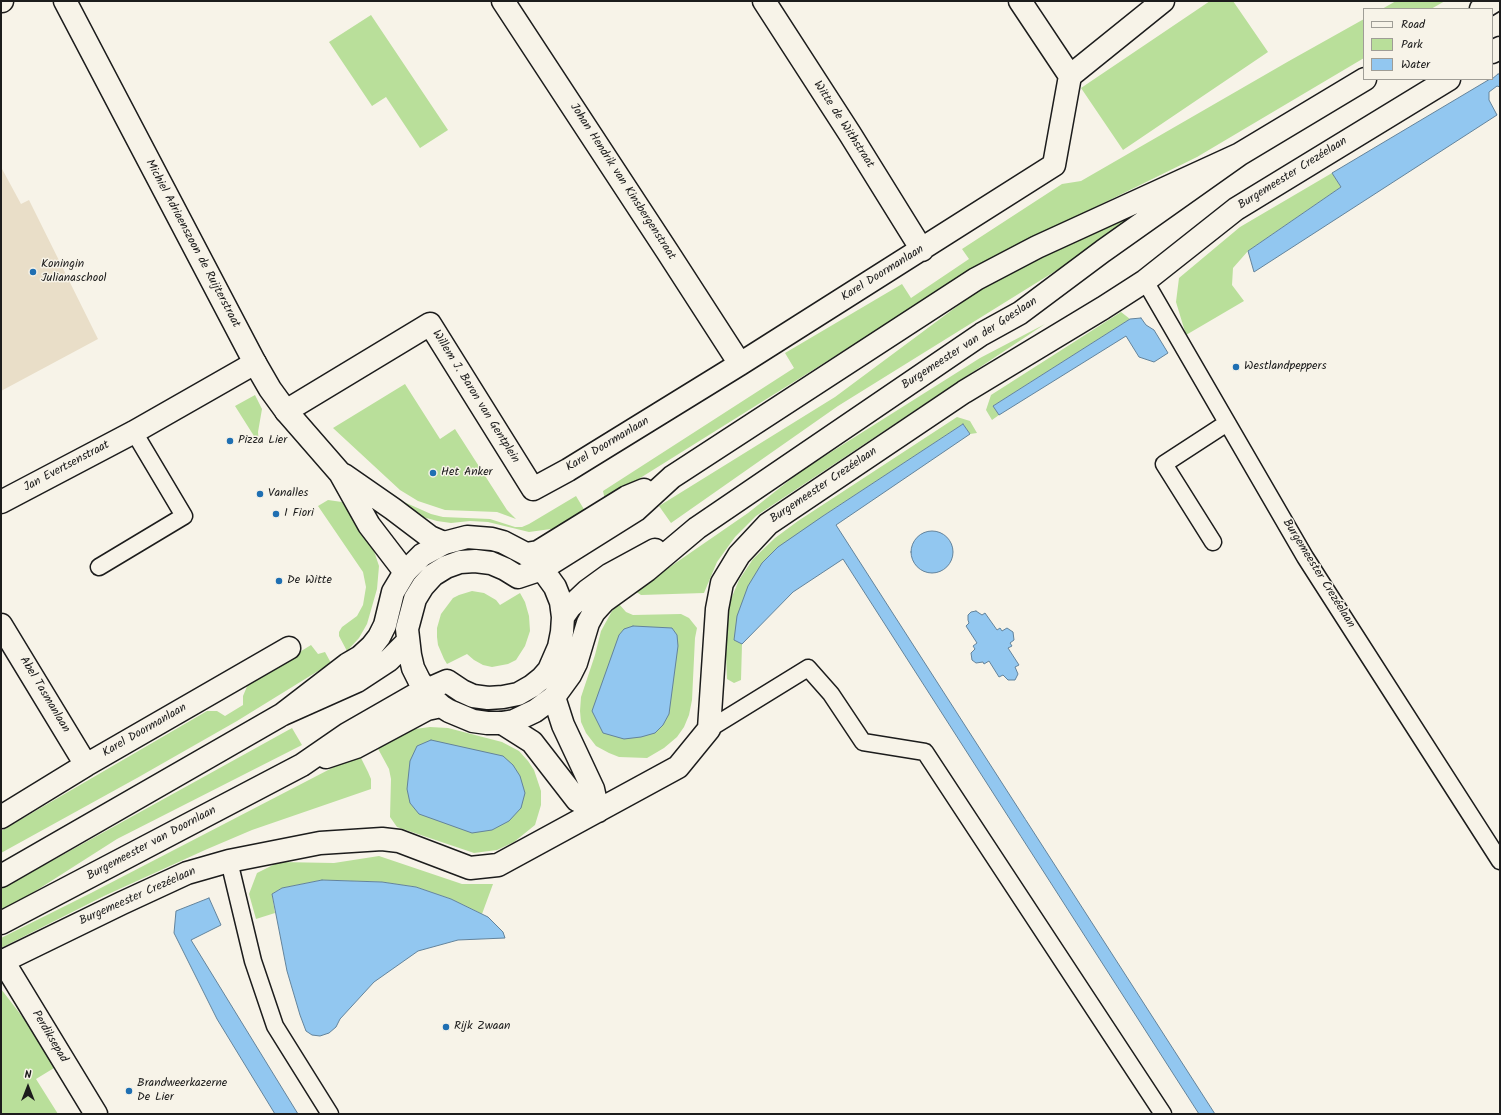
<!DOCTYPE html>
<html>
<head>
<meta charset="utf-8">
<style>
  body { margin:0 }
  #map { position:relative; width:1501px; height:1115px; overflow:hidden; background:#f7f3e8; font-family:Kalam,sans-serif }
  canvas { display:block }
  .frame { position:absolute; inset:0; border:2px solid #1c1c1c; pointer-events:none }
  .legend { position:absolute; left:1363px; top:8px; width:130px; height:72px; box-sizing:border-box; background:#f7f3e8; border:1px solid #9f9d96; margin:0; padding:5px 7px; list-style:none; font-size:12px; color:#1c1c1c }
  .legend li { display:flex; align-items:center; gap:8px; height:20px }
  .legend b { width:20px; border:1px solid #9f9d96 }
  .north { position:absolute; left:8px; top:1067px; width:40px; height:40px; -webkit-text-stroke:3px #f7f3e8; paint-order:stroke; rotate:0deg; font-size:11px; font-weight:700; line-height:16px; text-align:center; color:#1c1c1c }
  .north::after { content:''; display:block; margin:auto; width:14px; height:18px; background:#1c1c1c; clip-path:polygon(50% 0,100% 100%,50% 72%,0 100%) }
</style>
</head>
<body>
<div id="map">
<canvas width="1501" height="1115"></canvas>
<div class="frame"></div>
<ul class="legend">
<li><b style="height:5px;background:#f7f3e8"></b>Road</li>
<li><b style="height:11px;background:#b9df9a"></b>Park</li>
<li><b style="height:11px;background:#92c7f0"></b>Water</li>
</ul>
<div class="north">N</div>
</div>
<script>
const ctx = document.querySelector('canvas').getContext('2d');
ctx.lineJoin = 'round';
function fill(path, color) { ctx.fillStyle = color; ctx.fill(path, 'evenodd'); }
const poly = rows => new Path2D(rows.map(r => 'M' + r).join(''));
function strokePath(path, color, width, dash) { ctx.strokeStyle = color; ctx.lineWidth = width; ctx.lineCap = dash ? 'butt' : 'round'; ctx.setLineDash(dash || []); ctx.stroke(path); }
function drawText(font, color, halo, rows, align = 'center') {
  ctx.font = font + ' Kalam,sans-serif'; ctx.lineWidth = 3; ctx.setLineDash([]); ctx.textBaseline = 'middle'; ctx.strokeStyle = halo; ctx.fillStyle = color; for (const [text, x, y, turn = 0] of rows) {
    ctx.save(); ctx.translate(x, y); ctx.rotate((+turn || 0) * Math.PI / 180); ctx.textAlign = isNaN(turn) ? turn : align; if (halo) ctx.strokeText(text, 0, 0); ctx.fillText(text, 0, 0); ctx.restore();
  }
}
fill(poly([
  [1,167,21,204,29,200,98,339,1,391]
]), '#e9dec8');
fill(poly([
  [1210,1,1233,1,1268,52,1123,150,1081,88],
  [1396,1,1445,1,1431,9,1382,9],
  [371,15,448,130,420,148,386,97,372,106,329,42],
  [1364,19,1364,58,1197,157,1075,217,952,283,605,500,603,491,794,368,785,353,902,284,911,298,969,259,962,249,1062,184,1081,181,1289,61],
  [1332,173,1341,187,1248,251,1233,268,1232,285,1244,301,1186,335,1176,302,1179,278,1240,227],
  [1131,209,1136,221,838,406,671,523,659,506,835,397,983,287],
  [1121,312,1130,319,993,406,999,415,992,420,986,410,991,395],
  [1045,324,756,516,735,537,717,562,704,593,641,595,635,591,748,513,801,471,980,358],
  [405,384,440,439,455,429,507,510,516,519,497,512,445,510,418,501,400,490,333,428],
  [255,395,262,409,258,432,259,444,235,406],
  [957,417,970,421,977,433,970,434,963,424,823,516,734,639,742,644,741,680,734,683,727,679,725,631,728,612,731,599,739,580,753,559,775,538,798,521],
  [390,492,404,502,431,514,443,517,490,519,515,527,522,527,529,524,576,496,585,511,558,528,529,532,488,522,470,521,451,523,437,521,423,517,408,510],
  [328,500,342,502,371,542,379,566,377,589,367,624,359,638,347,651,339,636,339,632,342,627,357,616,363,605,366,587,363,572,318,506],
  [472,591,484,593,496,600,500,605,520,593,525,602,529,616,530,631,525,646,516,660,508,664,492,667,483,665,474,660,467,654,447,664,444,659,438,645,437,637,437,628,441,614,453,598,459,595],
  [619,604,626,612,633,615,681,614,689,618,697,628,695,638,692,700,689,715,684,727,677,737,664,748,647,758,619,757,609,753,596,746,586,733,581,722,580,711,581,697,595,655,601,631,612,611],
  [311,645,318,654,325,652,331,663,237,721,137,778,1,853,1,831,207,711,217,711,225,716,243,705,243,696,248,684],
  [430,727,448,728,502,742,519,751,528,761,534,770,541,791,541,805,535,825,514,842,497,850,474,853,397,827,390,817,391,779,389,769,376,745,399,734,415,729],
  [292,728,302,745,117,839,1,913,1,889],
  [359,754,368,772,371,779,371,789,252,830,205,850,104,896,1,948,1,938,91,893],
  [379,856,462,884,493,884,482,914,451,899,416,887,382,882,322,880,282,888,272,894,275,913,256,919,249,894,257,873,279,862,334,863],
  [1,989,31,1028,55,1066,54,1068,36,1079,58,1114,1,1114]
]), '#b9df9a');
const water = poly([
  [1498,74,1500,74,1500,87,1497,86,1489,92,1489,100,1497,115,1254,272,1248,251,1341,187,1332,173,1490,79,1492,79,1498,74],
  [1141,318,1146,325,1154,330,1168,353,1154,362,1139,357,1126,336,999,415,993,406,1130,319,1141,318],
  [963,424,970,434,836,525,1215,1114,1199,1114,843,559,793,592,742,644,734,640,737,616,748,586,762,563,778,547,823,516,963,424],
  '911 552a21 21 0 1 1 42 0a21 21 0 1 1-42 0Z',
  [976,611,982,615,985,613,997,630,1000,628,1002,631,1007,628,1013,632,1014,640,1010,643,1012,646,1008,648,1019,665,1015,667,1018,674,1015,680,1008,680,1003,675,999,677,989,661,984,664,983,662,976,663,972,660,971,653,975,649,973,646,977,643,966,626,969,623,968,620,968,615,971,612,976,611],
  [633,626,672,628,677,635,678,646,669,714,663,725,655,733,641,737,624,739,603,733,592,711,619,635,624,629,633,626],
  [431,740,503,756,513,765,520,776,525,793,521,808,509,821,492,830,472,833,419,814,410,803,407,789,410,761,417,746,431,740],
  [322,880,382,882,416,887,451,899,488,917,503,932,505,938,458,940,418,951,374,982,340,1019,336,1027,329,1033,320,1036,312,1035,306,1031,300,1015,287,971,272,894,282,888,322,880],
  [209,898,221,925,191,940,298,1114,275,1114,217,1019,174,933,176,911,209,898]
]);
fill(water, '#92c7f0');
strokePath(water, '#63839b', 1);
const service = poly([
  [1145,281,1305,557,1500,861],
  [1213,542,1164,464,1227,423],
  [99,567,184,516,134,432],
  [709,729,808,668,831,694,863,742,925,752,1163,1114],
  [229,861,253,961,275,1026,330,1114]
]);
const minor = poly([
  [1,1,2,1],
  [503,1,667,251,740,364],
  [764,1,850,134,922,250],
  [1020,1,1070,76],
  [1492,52,1500,48],
  [286,411,430,324,533,489,568,470,740,364,1054,165,1070,76,1163,1],
  [1,502,134,432,255,363],
  [1,625,86,765],
  [554,697,563,725,593,789,598,811],
  [502,723,532,742,577,800,598,811],
  [1,817,86,765,289,648],
  [3,961,96,1114],
  [1,962,122,903,187,873,229,861,320,843,382,839,399,841,470,868,498,865,678,767,709,729,717,609,722,583,739,555,768,524,964,392,1103,308,1145,281,1236,209,1449,79]
]);
const tertiary = poly([
  [65,1,255,363,270,389,286,411,340,473,369,525,405,572],
  [344,475,393,509,430,537,444,543]
]);
const primary = poly([
  [1481,9,1494,1],
  [1240,154,1037,247,976,279,672,477,636,510,542,569,518,577,505,569,491,563,475,561,460,562,446,567,433,575,423,586,415,599,407,629,410,655,413,668,419,680,431,697,441,706,449,711,473,721,487,723,502,723,514,721,535,711,554,697,570,675,576,663,588,623,594,612,604,601,647,570,697,528,982,334,1020,313,1103,251,1240,154,1365,79],
  [526,554,538,552,627,497,644,490],
  [563,617,570,607,587,591,609,575,655,550],
  [326,757,356,747,427,709,441,706],
  [1,876,283,714,357,681,389,660,407,642],
  [1,923,302,765,347,734,415,695,447,681,462,691,473,696,488,698,503,697,518,694,532,686,542,678,549,670,559,647,562,632,563,617,561,602,555,587,542,569,535,561,526,554,503,542,492,539,467,537,444,543,422,555,405,572,393,592,385,625,379,637,372,646,360,657,348,664,283,714]
]);
strokePath(service, '#1c1c1c', 19);
strokePath(minor, '#1c1c1c', 25);
strokePath(tertiary, '#1c1c1c', 25);
strokePath(primary, '#1c1c1c', 25);
strokePath(service, '#f7f3e8', 16);
strokePath(minor, '#f7f3e8', 22);
strokePath(tertiary, '#f7f3e8', 22);
strokePath(primary, '#f7f3e8', 22);
for (const [x, y, r, color] of [
  [33,272,4,"#1f6fb2"],
  [1236,367,4,"#1f6fb2"],
  [230,441,4,"#1f6fb2"],
  [433,473,4,"#1f6fb2"],
  [260,494,4,"#1f6fb2"],
  [276,514,4,"#1f6fb2"],
  [279,581,4,"#1f6fb2"],
  [446,1027,4,"#1f6fb2"],
  [129,1091,4,"#1f6fb2"]
]) { const dot = new Path2D(); dot.arc(x, y, r, 0, 2 * Math.PI); ctx.fillStyle = color; ctx.fill(dot); strokePath(dot, '#f7f3e8', 1.5); }
drawText('12px', '#1c1c1c', '#f7f3e8', [
  ["Witte de Withstraat",843,125,57],
  ["Burgemeester Crezéelaan",1293,174,-32],
  ["Johan Hendrik van Kinsbergenstraat",622,182,57],
  ["Michiel Adriaenszoon de Ruijterstraat",192,244,62],
  ["Karel Doormanlaan",883,274,-32],
  ["Burgemeester van der Goeslaan",970,344,-33],
  ["Willem J. Baron van Gentplein",475,397,58],
  ["Karel Doormanlaan",608,445,-31],
  ["Jan Evertsenstraat",67,467,-28],
  ["Burgemeester Crezéelaan",824,486,-34],
  ["Burgemeester Crezéelaan",1318,574,58],
  ["Abel Tasmanlaan",44,695,59],
  ["Karel Doormanlaan",145,731,-30],
  ["Burgemeester van Doornlaan",152,844,-28],
  ["Burgemeester Crezéelaan",138,897,-24],
  ["Perdiksepad",49,1037,59]
]);
drawText('12px', '#1c1c1c', '#f7f3e8', [
  ["Koningin",41,265],
  ["Julianaschool",41,279],
  ["Westlandpeppers",1244,367],
  ["Pizza Lier",238,441],
  ["Het Anker",441,473],
  ["Vanalles",268,494],
  ["I Fiori",284,514],
  ["De Witte",287,581],
  ["Rijk Zwaan",454,1027],
  ["Brandweerkazerne",137,1084],
  ["De Lier",137,1098]
], 'left');
</script>
</body>
</html>
